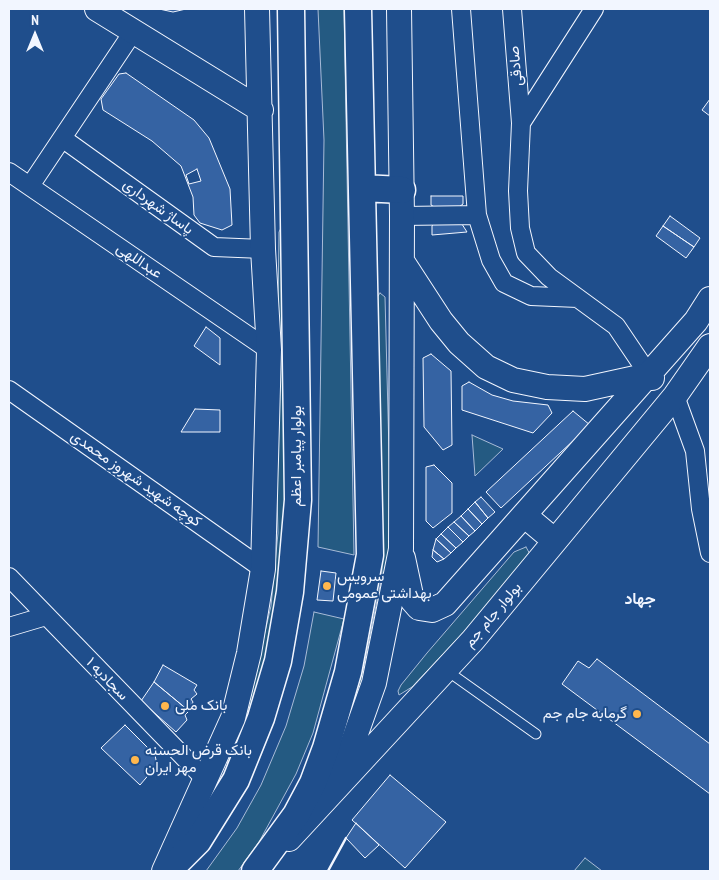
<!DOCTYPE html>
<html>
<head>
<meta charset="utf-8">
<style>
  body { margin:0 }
  #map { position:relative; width:719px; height:880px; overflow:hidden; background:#1f4e8c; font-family:"PT Sans Narrow",sans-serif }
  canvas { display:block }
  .frame { position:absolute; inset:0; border:10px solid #f2f6ff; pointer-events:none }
  .north { position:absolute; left:10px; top:10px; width:50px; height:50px; -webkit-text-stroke:4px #1f4e8c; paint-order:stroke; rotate:0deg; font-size:14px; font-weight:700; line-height:20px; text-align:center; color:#f2f6ff }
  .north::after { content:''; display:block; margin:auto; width:18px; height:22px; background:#f2f6ff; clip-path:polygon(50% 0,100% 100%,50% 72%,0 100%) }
</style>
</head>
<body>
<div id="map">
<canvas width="719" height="880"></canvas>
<div class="frame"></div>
<div class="north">N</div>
</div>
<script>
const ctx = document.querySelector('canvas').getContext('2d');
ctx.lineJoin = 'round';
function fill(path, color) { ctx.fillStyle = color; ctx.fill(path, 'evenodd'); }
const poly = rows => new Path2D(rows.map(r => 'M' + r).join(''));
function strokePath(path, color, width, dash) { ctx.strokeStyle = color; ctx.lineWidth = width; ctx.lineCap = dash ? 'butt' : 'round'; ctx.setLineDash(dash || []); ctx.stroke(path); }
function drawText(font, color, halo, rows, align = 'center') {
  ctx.font = font + ' "PT Sans Narrow",Vazirmatn,sans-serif'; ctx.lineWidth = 4; ctx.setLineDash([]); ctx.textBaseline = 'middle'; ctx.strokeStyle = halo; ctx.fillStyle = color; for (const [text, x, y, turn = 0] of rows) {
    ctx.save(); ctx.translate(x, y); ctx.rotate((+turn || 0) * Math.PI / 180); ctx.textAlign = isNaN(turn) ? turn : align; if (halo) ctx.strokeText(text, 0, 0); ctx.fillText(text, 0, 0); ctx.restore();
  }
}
const green = poly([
  [318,9,344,9,354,555,318,547,324,140,318,9],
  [283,224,285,504,278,606,258,689,234,762,228,766,227,758,252,688,271,606,278,533,276,459,279,232,283,224],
  [380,293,385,297,391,530,389,575,382,621,349,735,343,730,363,670,382,576,376,299,380,293],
  [472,435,503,449,475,476,472,435],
  [526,547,531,556,523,569,412,687,399,695,398,691,401,685,427,653,514,552,526,547],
  [314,612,344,619,313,733,296,774,259,842,238,871,206,871,237,828,261,785,286,726,304,666,314,612],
  [585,858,602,871,574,871,585,858]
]);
fill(green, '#245a82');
strokePath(green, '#a8bbd7', 1);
const building = poly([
  [159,9,186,9,173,12,159,9],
  [126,73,194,120,209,138,230,189,232,225,222,230,200,223,194,215,193,197,181,166,152,141,103,110,101,99,119,74,126,73],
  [710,99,710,116,702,110,710,99],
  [197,169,201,181,189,184,186,175,197,169],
  [431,196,463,196,463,204,456,209,438,209,431,205,431,196],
  [670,216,700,238,694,247,663,226,670,216],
  [436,220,460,221,467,232,432,235,432,226,436,220],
  [663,226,694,247,686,258,656,236,663,226],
  [206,327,220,338,220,365,194,346,206,327],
  [431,354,451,371,452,445,443,450,424,427,423,358,431,354],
  [469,382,492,395,513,401,548,405,552,413,533,433,462,410,462,386,469,382],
  [195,409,220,410,220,432,181,432,195,409],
  [573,411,590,425,501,508,486,492,573,411],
  [434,465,452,483,452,513,433,528,426,521,426,467,434,465],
  [481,497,495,512,488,518,475,502,481,497],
  [475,502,488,518,482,524,468,509,475,502],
  [468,509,482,524,475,531,461,516,468,509],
  [461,516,475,531,469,536,454,522,461,516],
  [454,522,469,536,463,542,448,527,454,522],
  [448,527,463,542,456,548,441,534,448,527],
  [441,534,456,548,451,553,436,539,441,534],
  [436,539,451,553,444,559,433,550,436,539],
  [433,550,444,559,437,562,432,557,433,550],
  [321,571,336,573,333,601,317,600,321,571],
  [597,659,710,744,710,794,562,684,578,661,589,668,597,659],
  [163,665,197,685,194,690,197,694,191,699,193,702,189,711,154,682,163,665],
  [154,682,189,711,185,715,187,720,176,732,141,701,154,682],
  [125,725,155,755,157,765,140,785,101,748,125,725],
  [390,775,446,822,405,868,352,820,390,775],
  [356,823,379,845,365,858,346,838,356,823]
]);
fill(building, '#3563a3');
strokePath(building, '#f2f6ff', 1);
const lane = poly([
  [446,670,536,734]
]);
const street = poly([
  [461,9,477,215,491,260,504,283,531,296,578,298],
  [512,9,521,123],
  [594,9,521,123,518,191,520,228,526,253,549,277,616,326,649,375],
  [62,138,214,247,263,249],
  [9,172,269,350],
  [30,186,133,32],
  [402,216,477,215],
  [9,390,263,569],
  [675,396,695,451,701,509,710,553],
  [9,577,206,780],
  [9,627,46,616]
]);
const secondary = poly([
  [97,9,261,110],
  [402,261,441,321,459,343,486,367,513,380,547,387,585,389,649,375,652,378],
  [524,515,555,541],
  [403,558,412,600,419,608,432,610,445,604,696,321,710,299],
  [337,787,374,683,401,549,402,216,399,9],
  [289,839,473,640,675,396,710,346],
  [164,871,233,718,249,653,263,569,269,350,263,249,257,9]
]);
const primary = poly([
  [362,188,402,190],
  [168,871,198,841,236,780,261,718,278,661,290,592,298,500,291,9],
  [255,871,296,815,313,783,326,748,348,672,370,555,358,9]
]);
strokePath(lane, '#f2f6ff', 11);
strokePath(street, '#f2f6ff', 20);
strokePath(secondary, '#f2f6ff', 26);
strokePath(primary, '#f2f6ff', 29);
strokePath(lane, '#1f4e8c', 9);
strokePath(street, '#1f4e8c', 18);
strokePath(secondary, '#1f4e8c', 24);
strokePath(primary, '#1f4e8c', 26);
strokePath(poly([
  [328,871,346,838]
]), '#f2f6ff', 2.5);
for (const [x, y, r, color] of [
  [327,586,5,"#ffb74d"],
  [165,706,5,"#ffb74d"],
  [637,714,5,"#ffb74d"],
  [135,760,5,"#ffb74d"]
]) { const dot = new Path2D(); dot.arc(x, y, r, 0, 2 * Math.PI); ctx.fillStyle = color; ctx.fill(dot); strokePath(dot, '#1f4e8c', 2); }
drawText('15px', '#f2f6ff', '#1f4e8c', [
  ["صادقی",516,66,-95],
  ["پاساژ شهرداری",158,207,36],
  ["عبداللهی",139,261,34],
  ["بولوار پیامبر اعظم",297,456,-90],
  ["کوچه شهید شهروز محمدی",136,479,35],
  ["بولوار جام جم",493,615,-50],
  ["سجادیه ۱",107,679,46]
]);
drawText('15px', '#f2f6ff', '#1f4e8c', [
  ["سرویس",337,577],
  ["بهداشتی عمومی",337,594],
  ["بانک ملی",175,706],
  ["گرمابه جام جم",627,714,"right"],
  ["بانک قرض الحسنه",145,751],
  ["مهر ایران",145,768]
], 'left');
drawText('bold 16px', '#f2f6ff', '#1f4e8c', [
  ["جهاد",640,599]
]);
</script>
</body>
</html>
